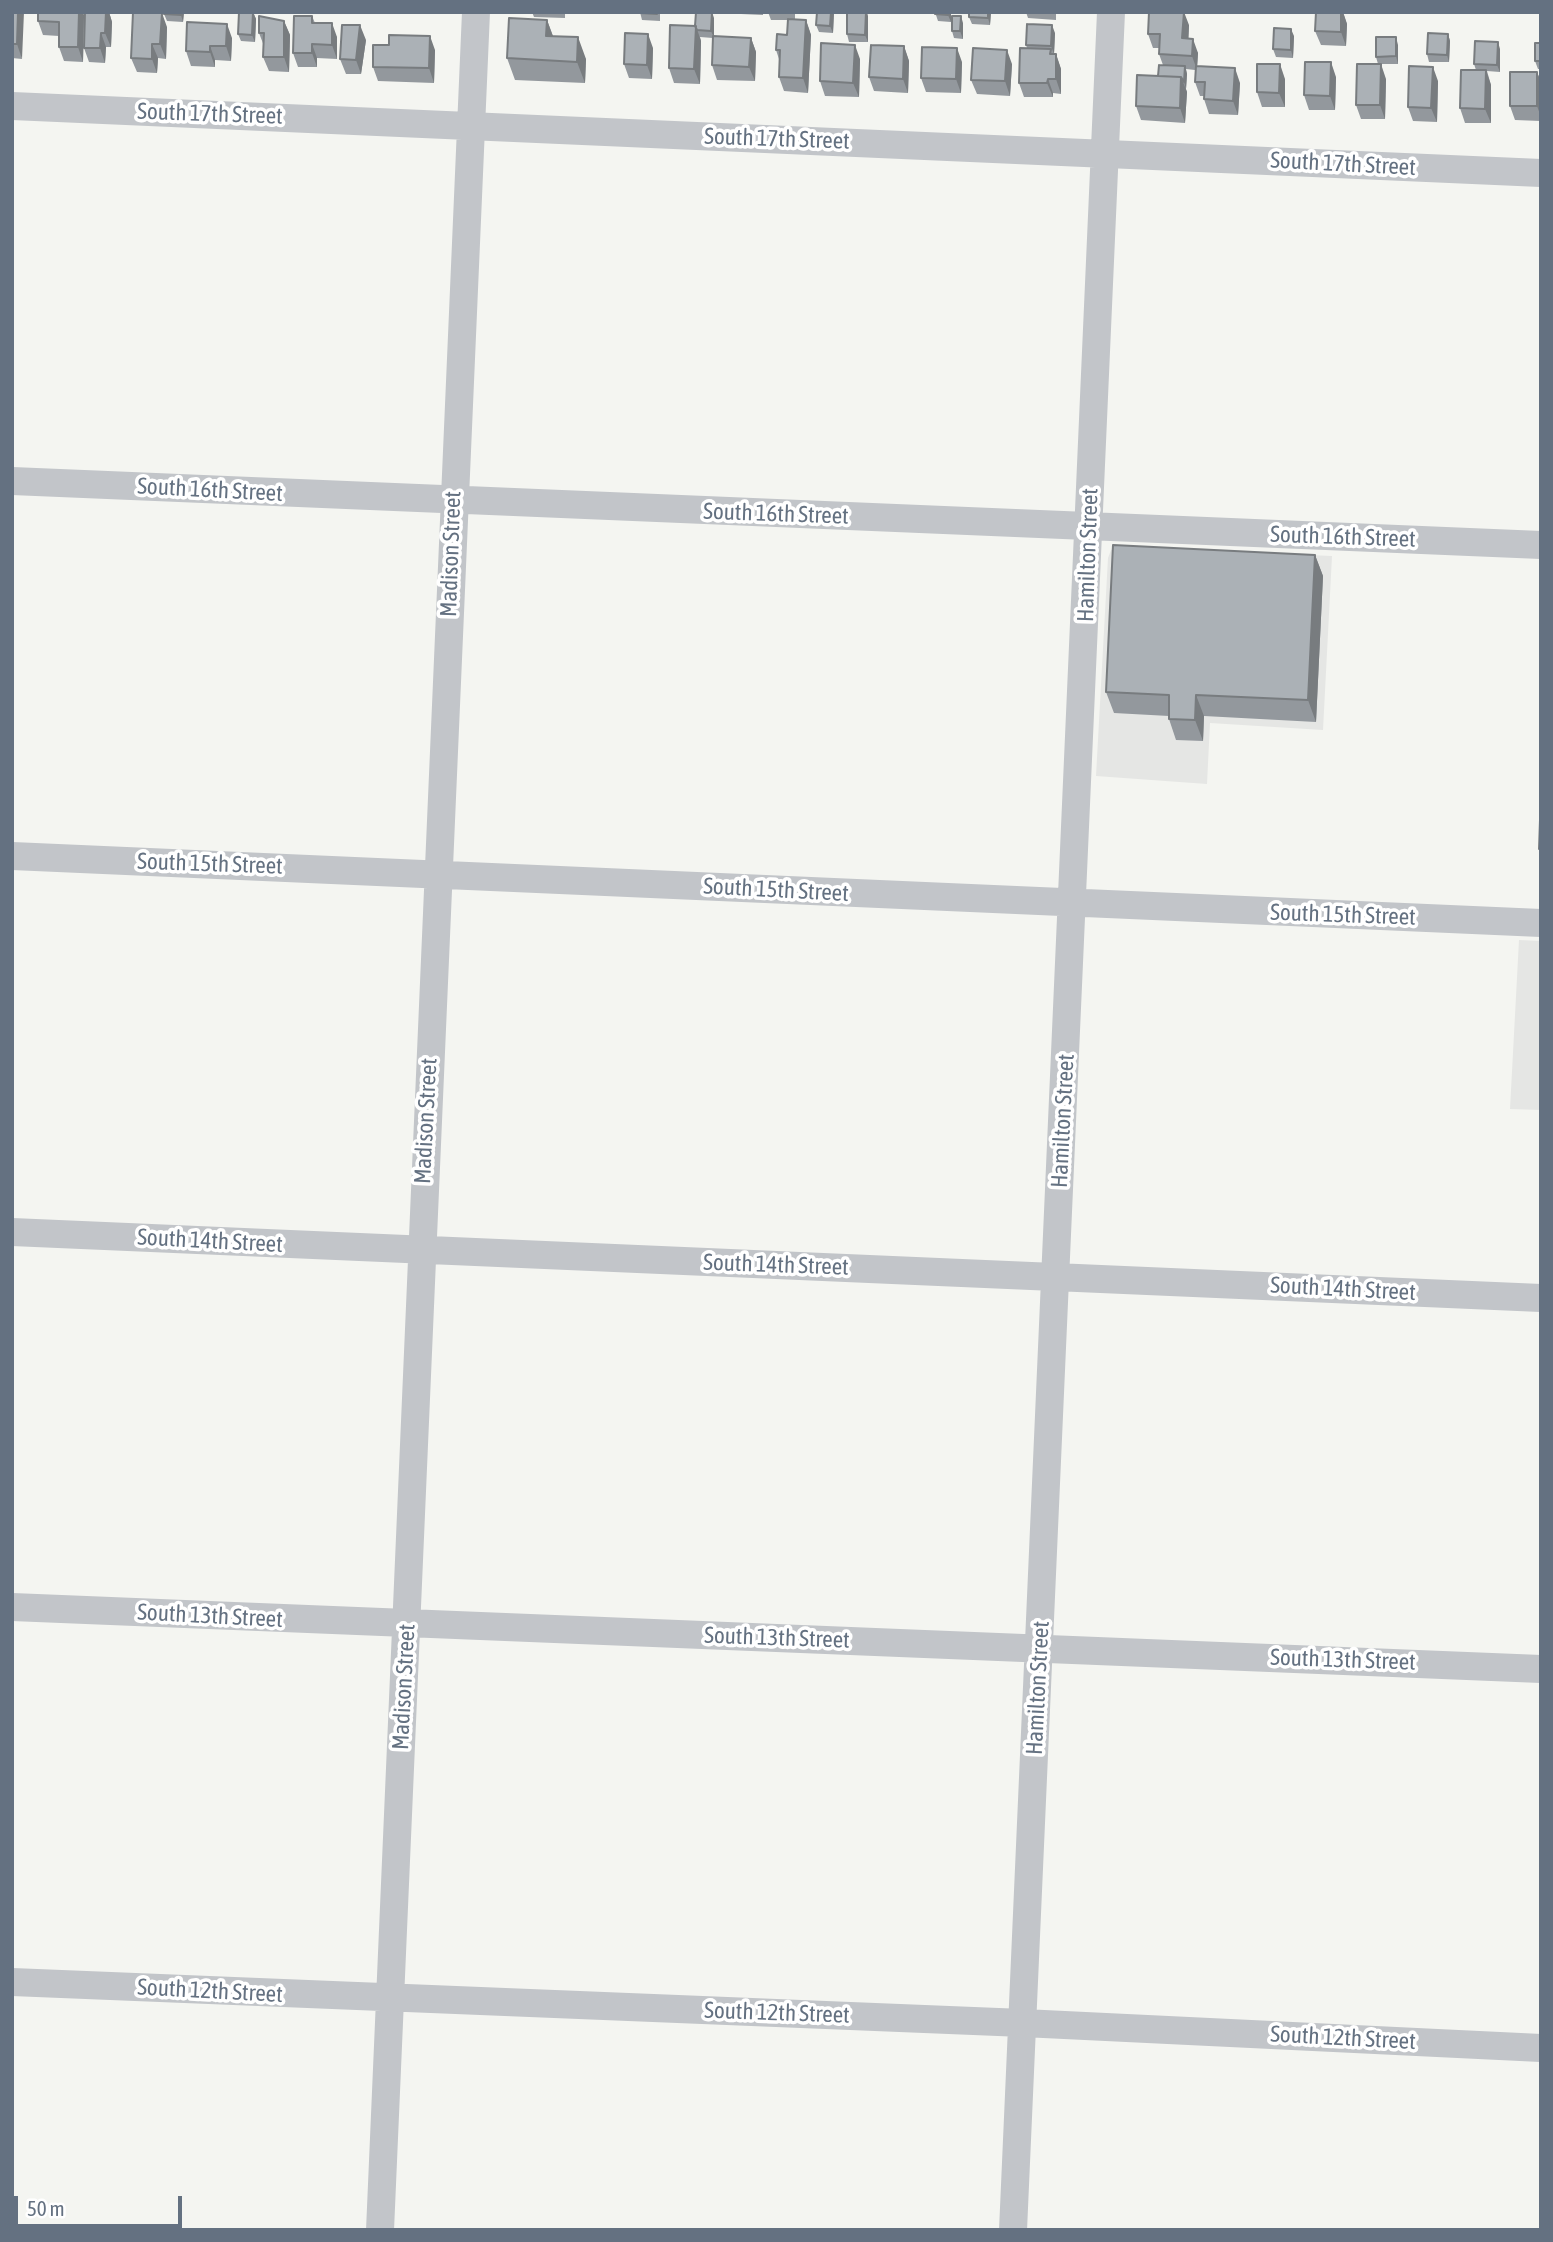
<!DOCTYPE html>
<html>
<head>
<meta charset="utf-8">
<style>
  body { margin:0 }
  #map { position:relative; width:1553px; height:2242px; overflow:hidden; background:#f4f5f1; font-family:"Asap Condensed",sans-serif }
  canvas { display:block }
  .frame { position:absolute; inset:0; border:14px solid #647181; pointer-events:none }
  .scale { position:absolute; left:14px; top:2196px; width:168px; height:32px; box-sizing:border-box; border:4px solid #647181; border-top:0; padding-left:9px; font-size:21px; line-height:24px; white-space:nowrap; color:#647181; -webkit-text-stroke:5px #fff; paint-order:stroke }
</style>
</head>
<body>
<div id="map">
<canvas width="1553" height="2242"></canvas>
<div class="frame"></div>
<div class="scale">50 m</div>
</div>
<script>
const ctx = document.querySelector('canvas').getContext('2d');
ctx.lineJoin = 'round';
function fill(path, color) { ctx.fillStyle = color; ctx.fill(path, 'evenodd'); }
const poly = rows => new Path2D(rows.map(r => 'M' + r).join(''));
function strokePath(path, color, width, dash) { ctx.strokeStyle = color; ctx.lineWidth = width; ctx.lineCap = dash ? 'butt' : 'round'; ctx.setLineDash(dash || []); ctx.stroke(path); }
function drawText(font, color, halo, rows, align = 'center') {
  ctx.font = font + ' "Asap Condensed",sans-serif'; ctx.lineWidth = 7; ctx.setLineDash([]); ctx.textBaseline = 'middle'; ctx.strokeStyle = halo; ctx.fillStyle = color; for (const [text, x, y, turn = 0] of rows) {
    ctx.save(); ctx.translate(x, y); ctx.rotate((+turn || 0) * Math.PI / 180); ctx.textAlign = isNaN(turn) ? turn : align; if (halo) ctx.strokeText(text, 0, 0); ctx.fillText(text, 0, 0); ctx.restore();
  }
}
fill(poly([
  [1118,547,1332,556,1323,730,1210,723,1207,784,1096,776,1108,558,1111,550],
  [1519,940,1541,941,1541,1110,1510,1109]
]), '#e5e6e4');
strokePath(poly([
  [12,106,1541,173],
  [12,481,1541,545],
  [12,856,1541,923],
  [12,1232,1541,1298],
  [12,1607,1541,1669],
  [12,1982,1023,2023,1541,2048],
  [380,2230,476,12],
  [1013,2230,1111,12]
]), '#c2c5c9', 28);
fill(poly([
  [12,12,22,59,12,58],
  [85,12,109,12,112,22,111,47,106,47,105,63,89,62,84,48],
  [184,12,183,22,167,21,164,14],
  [253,12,256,19,255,42,241,41,238,34],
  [532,12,565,12,565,18,534,17],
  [640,12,660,12,660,21,642,20],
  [741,12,763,12,763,15,741,14],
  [768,12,795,12,795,20,806,20,811,35,808,93,784,91,779,77,780,62,776,50,787,35,788,20,771,20],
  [817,12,834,12,833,33,819,32,816,25],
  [935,12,951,12,951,22,938,21],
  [969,12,991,12,990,25,972,24,969,17],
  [1026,12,1056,12,1056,20,1028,18],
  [1316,12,1343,12,1347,24,1346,46,1321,45,1315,31],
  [84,15,83,62,64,61,59,47,59,36,43,35,38,21],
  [312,16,315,23,337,37,337,59,317,58,317,67,298,67,293,53],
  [868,16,868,42,849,42,847,34],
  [714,18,714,36,751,38,756,52,755,81,717,80,712,65,713,38,700,37,701,41,700,84,674,83,669,68,695,26],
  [547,20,553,36,586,59,585,83,515,80,507,58],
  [284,21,290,35,289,72,269,71,263,57,264,46,259,33],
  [963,23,963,39,954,38,952,31],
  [1189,25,1188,39,1198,53,1197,66,1240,83,1238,115,1209,114,1204,99,1204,96,1200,96,1195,82,1195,70,1186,69,1187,74,1186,89,1187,92,1185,123,1141,120,1136,106,1158,76,1163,65,1159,54,1160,48,1153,48,1148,34],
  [167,27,166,59,158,58,157,73,137,72,131,58],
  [1055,33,1054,54,1052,53,1056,54,1061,69,1061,94,1053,93,1053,97,1024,97,1019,83,1027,48,1026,45],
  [1448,34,1450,41,1449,62,1429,62,1427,54],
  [1294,36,1293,58,1276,57,1273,49],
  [232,38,231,61,215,60,215,67,191,66,186,51],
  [366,40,361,74,346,74,340,59],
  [1541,43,1541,69,1538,69,1535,61],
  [1398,45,1398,64,1378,64,1376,57],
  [904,46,909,61,908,93,874,91,869,77],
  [653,48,652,79,629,78,624,64],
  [1500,49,1500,72,1487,71,1491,85,1491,123,1465,123,1460,108,1476,70,1474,64],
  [435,50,434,83,378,81,373,67],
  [860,59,859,97,825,96,820,81],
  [962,62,961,93,926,92,921,78],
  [1012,64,1010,96,977,94,971,80],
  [1537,72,1541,82,1541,121,1515,120,1510,106],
  [1336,77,1335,110,1309,110,1304,95],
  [1285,79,1285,107,1262,107,1257,92],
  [1386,79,1385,119,1361,119,1356,105],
  [1438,81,1437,122,1413,121,1408,107],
  [1315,555,1323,576,1316,722,1204,716,1203,741,1176,740,1169,719,1169,716,1114,713,1106,692]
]), '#93989d');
fill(poly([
  [18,12,24,12,22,59,17,44],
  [79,12,83,12,84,15,83,62,78,47],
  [106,12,109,12,112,22,111,47,105,33],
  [181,12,184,12,183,22,181,15],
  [253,12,256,19,255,42,252,35],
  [712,12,714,18,714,38,711,31],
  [831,12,834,12,833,33,830,26],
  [866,12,867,12,868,16,868,42,865,35],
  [948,12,951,12,951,22,948,15],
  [988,12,991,12,990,25,988,18],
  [1184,12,1189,25,1188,53,1182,38],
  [1341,12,1343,12,1347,24,1346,46,1341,32],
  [162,13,167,27,166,59,160,44],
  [961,16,963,23,963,39,960,31],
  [547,20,555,42,546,36],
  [806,20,811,35,808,93,803,78],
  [284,21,290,35,289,72,284,57],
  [332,23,337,37,337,59,332,45],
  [227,24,232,38,231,61,226,46],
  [360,25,366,40,361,74,356,60],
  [1052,25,1055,33,1054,54,1051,46],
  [696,26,701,41,700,84,694,69],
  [1291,29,1294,36,1293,58,1291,50],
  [101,33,106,47,105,63,100,48],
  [648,34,653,48,652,79,647,65],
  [1448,34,1450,41,1449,62,1447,55],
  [430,36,435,50,434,83,429,68],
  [578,37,586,59,585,83,577,62],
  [1396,37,1398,45,1398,64,1396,56],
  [751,38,756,52,755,81,749,67],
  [1193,39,1198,53,1197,70,1192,56],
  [1498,42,1500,49,1500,72,1497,65],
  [152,44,158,58,157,73,152,59],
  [312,44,317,58,317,67,312,53],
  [855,45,860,59,859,97,853,83],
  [210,46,215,60,215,67,210,52],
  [904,46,909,61,908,93,903,79],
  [957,48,962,62,961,93,956,79],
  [1007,50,1012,64,1010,96,1005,81],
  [1056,54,1061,69,1061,94,1056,79],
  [1331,62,1336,77,1335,110,1330,96],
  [1280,64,1285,79,1285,107,1279,93],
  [1381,64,1386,79,1385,119,1380,105],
  [1185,66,1187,74,1186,89,1184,82],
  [1433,67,1438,81,1437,122,1431,108],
  [1235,68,1240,83,1238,115,1233,101],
  [1486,70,1491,85,1491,123,1485,109],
  [1537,72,1541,82,1541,117,1537,106],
  [1181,77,1187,92,1185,123,1180,108],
  [1048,79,1053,93,1053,97,1047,83],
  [1315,555,1323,576,1316,722,1308,700],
  [1196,695,1204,716,1203,741,1195,720]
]), '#787c7f');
const building = poly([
  [12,12,18,12,17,44,12,44,12,12],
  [38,12,79,12,78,47,59,47,59,22,38,21,38,12],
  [85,12,106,12,105,33,101,33,100,48,84,48,85,12],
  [133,12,162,13,160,44,152,44,152,59,131,58,133,12],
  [164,12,181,12,181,15,164,14,164,12],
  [239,12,253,12,252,35,238,34,239,12],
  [640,12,657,12,657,14,640,13,640,12],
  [696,12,712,12,711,31,697,30,695,26,696,12],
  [817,12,831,12,830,26,816,25,817,12],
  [847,12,866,12,865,35,847,34,847,12],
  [935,12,948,12,948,15,935,14,935,12],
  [969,12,988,12,988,18,969,17,969,12],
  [1149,12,1184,12,1182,38,1193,39,1192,56,1159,54,1160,34,1148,34,1149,12],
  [1316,12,1341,12,1341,32,1315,31,1316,12],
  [259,16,284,21,284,57,263,57,264,33,259,33,259,16],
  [294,16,312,16,312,23,332,23,332,45,312,44,312,53,293,53,294,16],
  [952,16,961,16,960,31,952,31,952,16],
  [509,18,547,20,546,36,578,37,577,62,507,58,509,18],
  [788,19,806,20,803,78,779,77,780,50,776,50,777,34,787,35,788,19],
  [187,22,227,24,226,46,210,46,210,52,186,51,187,22],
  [1027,24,1052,25,1051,46,1026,45,1027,24],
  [342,25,360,25,356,60,340,59,342,25],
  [670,25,696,26,694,69,669,68,670,25],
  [1274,28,1291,29,1291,50,1273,49,1274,28],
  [625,33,648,34,647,65,624,64,625,33],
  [1428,33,1448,34,1447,55,1427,54,1428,33],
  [389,35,430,36,429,68,373,67,373,45,389,45,389,35],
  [713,36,751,38,749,67,712,65,713,36],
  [1376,37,1396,37,1396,56,1376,57,1376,37],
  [1475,41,1498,42,1497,65,1474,64,1475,41],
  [821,43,855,45,853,83,820,81,821,43],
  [1535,43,1541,43,1541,61,1535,61,1535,43],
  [871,45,904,46,903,79,869,77,871,45],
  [922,47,957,48,956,79,921,78,922,47],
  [973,48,1007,50,1005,81,971,80,973,48],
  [1020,48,1051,49,1050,54,1056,54,1056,79,1048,79,1047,83,1019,83,1020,48],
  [1305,62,1331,62,1330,96,1304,95,1305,62],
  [1257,64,1280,64,1279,93,1257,92,1257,64],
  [1357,64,1381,64,1380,105,1356,105,1357,64],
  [1159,65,1185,66,1184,82,1181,77,1158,76,1159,65],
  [1196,66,1235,68,1233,101,1204,99,1205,82,1195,82,1196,66],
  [1409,66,1433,67,1431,108,1408,107,1409,66],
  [1461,70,1486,70,1485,109,1460,108,1461,70],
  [1510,72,1537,72,1537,106,1510,106,1510,72],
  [1137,75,1181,77,1180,108,1136,106,1137,75],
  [1113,545,1315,555,1308,700,1196,695,1195,720,1169,719,1169,695,1106,692,1113,545],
  [1541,791,1541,849,1539,849,1541,791]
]);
fill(building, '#abb1b6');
strokePath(building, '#787c7f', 2);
drawText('23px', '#647181', '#fff', [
  ["South 17th Street",210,114,2],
  ["South 17th Street",777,139,2],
  ["South 17th Street",1343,164,3],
  ["South 16th Street",210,490,3],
  ["South 16th Street",776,514,2],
  ["South 16th Street",1343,537,2],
  ["Madison Street",451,554,-88],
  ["Hamilton Street",1088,555,-88],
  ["South 15th Street",210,864,2],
  ["South 15th Street",776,890,3],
  ["South 15th Street",1343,915,2],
  ["Madison Street",426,1121,-87],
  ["Hamilton Street",1063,1121,-87],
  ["South 14th Street",210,1241,3],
  ["South 14th Street",776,1265,2],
  ["South 14th Street",1343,1289,3],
  ["South 13th Street",210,1616,3],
  ["South 13th Street",777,1638,2],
  ["South 13th Street",1343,1660,2],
  ["Madison Street",404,1687,-87],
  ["Hamilton Street",1038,1688,-87],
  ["South 12th Street",210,1991,3],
  ["South 12th Street",777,2013,2],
  ["South 12th Street",1343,2038,3]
]);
</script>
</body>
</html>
